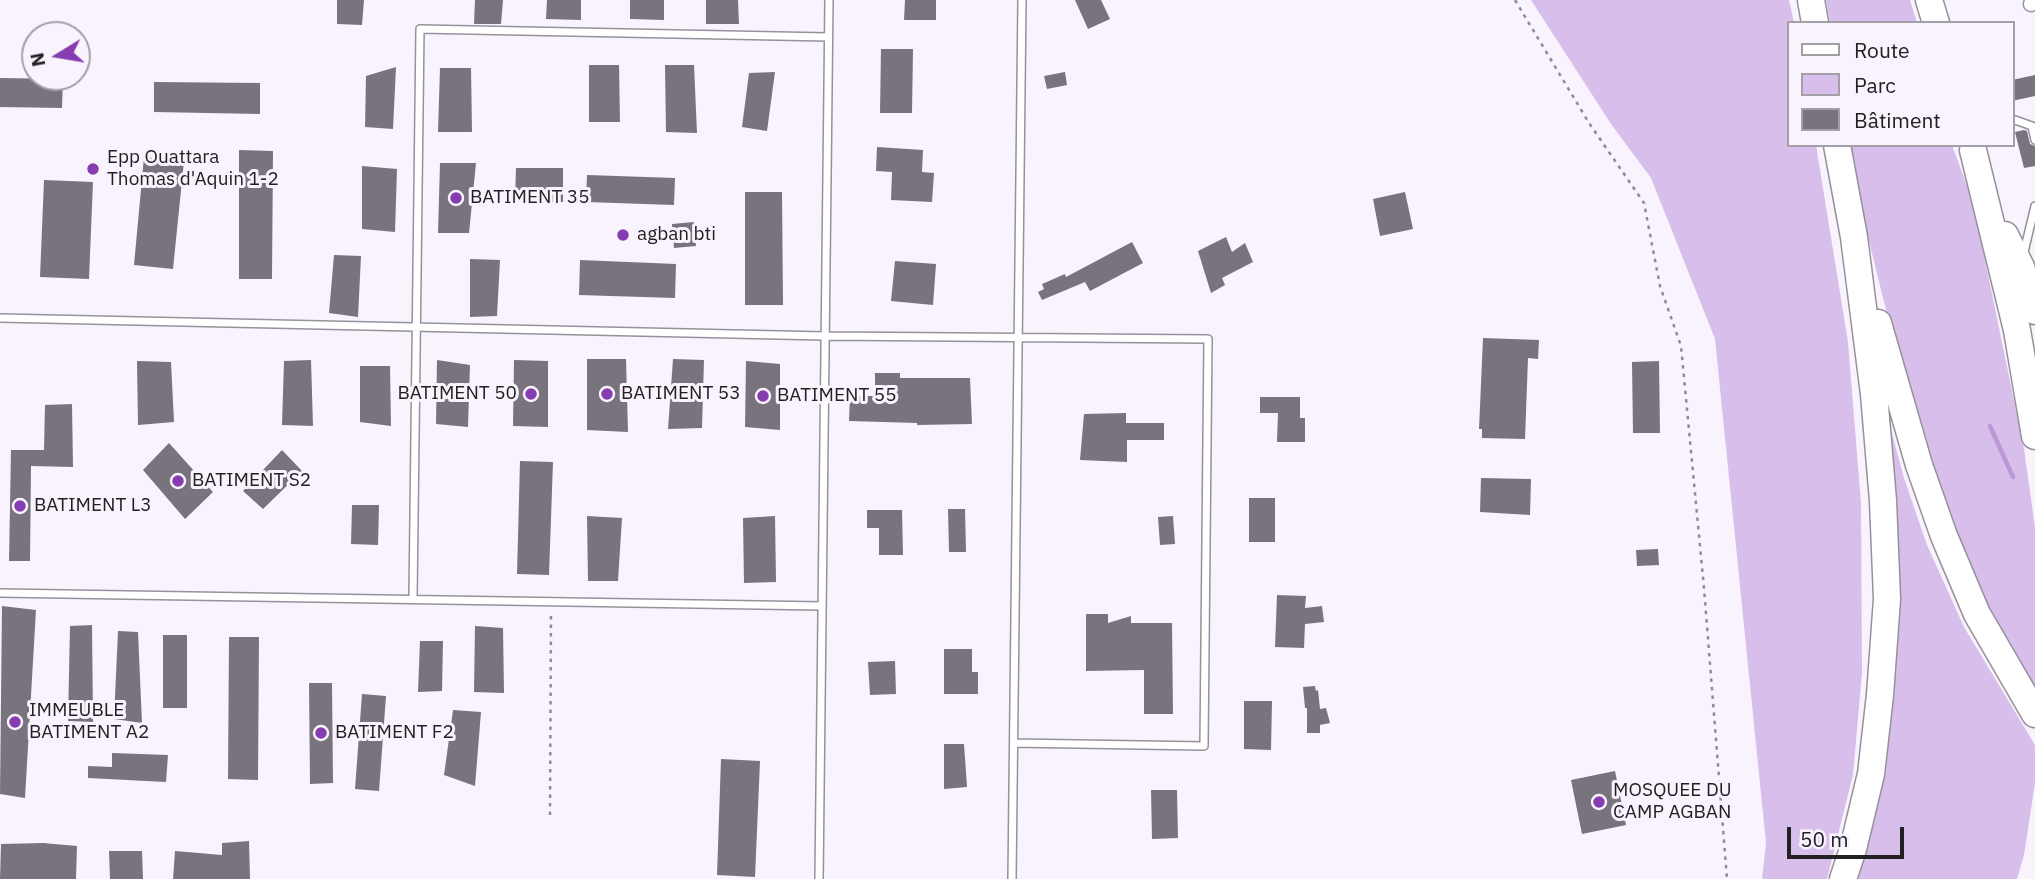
<!DOCTYPE html>
<html>
<head>
<meta charset="utf-8">
<style>
  body { margin:0 }
  #map { position:relative; width:2035px; height:879px; overflow:hidden; background:#f8f3fd; font-family:"IBM Plex Sans",sans-serif }
  canvas { display:block }
  .legend { position:absolute; left:1787px; top:21px; width:228px; height:126px; box-sizing:border-box; background:#f8f3fd; border:2px solid #a29fa6; margin:0; padding:9px 12px; list-style:none; font-size:21px; color:#222023 }
  .legend li { display:flex; align-items:center; gap:14px; height:35px }
  .legend b { width:35px; border:2px solid #a29fa6 }
  .north { position:absolute; left:21px; top:21px; width:70px; height:70px; box-sizing:border-box; background:#f8f3fd; border:2px solid #a29fa6; border-radius:50%; rotate:259deg; font-size:19px; font-weight:700; line-height:28px; text-align:center; color:#222023 }
  .north::after { content:''; display:block; margin:auto; width:24px; height:32px; background:#853daf; clip-path:polygon(50% 0,100% 100%,50% 72%,0 100%) }
  .scale { position:absolute; left:1787px; top:827px; width:117px; height:32px; box-sizing:border-box; border:4px solid #222023; border-top:0; padding-left:9px; font-size:21px; line-height:24px; white-space:nowrap; color:#222023; -webkit-text-stroke:5px #f8f3fd; paint-order:stroke }
</style>
</head>
<body>
<div id="map">
<canvas width="2035" height="879"></canvas>
<ul class="legend">
<li><b style="height:9px;background:#fff"></b>Route</li>
<li><b style="height:19px;background:#d8bfeb"></b>Parc</li>
<li><b style="height:19px;background:#78737c"></b>Bâtiment</li>
</ul>
<div class="north">N</div>
<div class="scale">50 m</div>
</div>
<script>
const ctx = document.querySelector('canvas').getContext('2d');
ctx.lineJoin = 'round';
function fill(path, color) { ctx.fillStyle = color; ctx.fill(path, 'evenodd'); }
const poly = rows => new Path2D(rows.map(r => 'M' + r).join(''));
function strokePath(path, color, width, dash) { ctx.strokeStyle = color; ctx.lineWidth = width; ctx.lineCap = dash ? 'butt' : 'round'; ctx.setLineDash(dash || []); ctx.stroke(path); }
function drawText(font, color, halo, rows, align = 'center') {
  ctx.font = font + ' "IBM Plex Sans",sans-serif'; ctx.lineWidth = 6; ctx.setLineDash([]); ctx.textBaseline = 'middle'; ctx.strokeStyle = halo; ctx.fillStyle = color; for (const [text, x, y, turn = 0] of rows) {
    ctx.save(); ctx.translate(x, y); ctx.rotate((+turn || 0) * Math.PI / 180); ctx.textAlign = isNaN(turn) ? turn : align; if (halo) ctx.strokeText(text, 0, 0); ctx.fillText(text, 0, 0); ctx.restore();
  }
}
fill(poly([
  [1531,0,1789,0,1794,23,1788,23,1788,145,1816,145,1848,342,1861,503,1862,673,1853,775,1827,879,1762,879,1766,843,1715,339,1651,178,1611,124],
  [1826,0,1910,0,1917,23,1830,23],
  [1851,145,1952,145,1973,202,2024,449,2035,527,2035,697,1985,613,1909,403,1865,225],
  [1884,404,1904,478,1927,545,1964,627,2035,745,2035,783,2024,855,2017,879,1856,879,1863,857]
]), '#d8bfeb');
strokePath(poly([
  [1990,426,2013,477]
]), '#bc98d5', 4.5);
fill(poly([
  [337,0,364,0,362,25,337,24],
  [475,0,503,0,501,24,474,24],
  [547,0,581,0,581,20,546,19],
  [630,0,664,0,664,20,630,19],
  [706,0,738,0,739,24,706,24],
  [905,0,936,0,936,20,904,20],
  [1075,0,1101,0,1110,19,1088,29],
  [881,49,913,49,912,113,880,113],
  [589,65,619,65,620,122,589,122],
  [665,65,694,65,697,133,666,132],
  [396,67,393,129,365,127,366,76],
  [440,68,471,68,472,132,438,132],
  [775,72,767,131,742,127,749,73],
  [1065,72,1067,85,1047,89,1044,76],
  [2035,75,2035,96,2012,101,2012,80],
  [0,78,63,79,62,108,0,107],
  [154,82,260,83,260,114,154,112],
  [2024,130,2027,131,2030,144,2035,146,2035,166,2024,168,2015,132],
  [877,147,923,150,922,172,934,173,932,202,891,200,892,172,876,171],
  [239,150,273,151,272,279,239,279],
  [144,157,184,161,173,269,134,265],
  [440,163,476,163,469,233,438,233],
  [362,166,397,169,395,232,362,229],
  [516,168,563,168,563,202,515,201],
  [587,175,675,178,674,205,586,202],
  [44,180,93,182,89,279,40,277],
  [745,192,782,192,783,305,745,305],
  [1405,192,1413,229,1380,236,1373,199],
  [694,222,696,246,674,248,672,224],
  [1226,237,1232,252,1245,243,1253,262,1222,278,1225,285,1211,293,1198,251],
  [1132,242,1143,263,1090,291,1085,282,1042,300,1038,292,1044,289,1042,284,1065,274,1066,277],
  [334,255,361,256,358,317,329,313],
  [470,259,500,260,497,316,470,317],
  [580,260,676,264,675,298,579,295],
  [895,261,936,264,933,305,891,301],
  [1483,338,1539,340,1538,359,1528,358,1525,439,1482,438,1482,429,1479,429],
  [587,359,626,359,628,432,587,430],
  [673,359,704,360,702,428,668,429],
  [311,360,313,426,282,425,284,361],
  [437,360,470,365,468,427,436,424],
  [514,360,548,361,548,427,513,426],
  [137,361,171,362,174,422,138,425],
  [746,361,780,364,780,430,745,427],
  [1659,361,1660,433,1633,433,1632,362],
  [360,366,390,366,391,426,360,422],
  [875,373,900,373,900,378,970,378,972,424,917,425,917,423,849,421,850,396,875,396],
  [1260,397,1300,397,1300,418,1305,418,1305,442,1277,442,1278,413,1260,413],
  [72,404,73,467,31,466,30,561,9,561,11,450,44,450,45,405],
  [1126,413,1126,423,1164,423,1164,440,1127,440,1127,462,1080,460,1084,414],
  [169,443,213,492,185,519,143,470],
  [282,450,302,471,263,509,243,491],
  [520,461,553,462,549,575,517,574],
  [1481,478,1531,479,1530,515,1480,512],
  [1249,498,1275,498,1275,542,1249,542],
  [352,505,379,505,378,545,351,544],
  [948,509,965,509,966,552,949,552],
  [867,510,902,510,903,555,879,555,879,528,867,528],
  [587,516,622,518,618,581,588,581],
  [775,516,776,582,744,583,743,518],
  [1173,516,1175,544,1160,545,1158,517],
  [1658,549,1659,565,1637,566,1636,550],
  [1277,595,1306,596,1305,608,1322,606,1324,622,1305,624,1304,648,1275,647],
  [2,606,36,610,25,798,0,794],
  [1086,614,1108,614,1108,623,1131,616,1131,623,1172,623,1173,714,1144,714,1144,670,1086,671],
  [92,625,93,722,68,721,70,626],
  [475,626,503,628,504,693,474,692],
  [118,631,138,632,142,723,114,719],
  [163,635,187,635,187,708,163,708],
  [229,637,259,637,258,780,228,779],
  [420,641,443,641,442,691,418,692],
  [944,649,972,649,972,672,978,672,978,694,944,694],
  [895,661,896,694,870,695,868,662],
  [309,683,332,683,333,783,310,784],
  [1315,686,1316,691,1318,690,1320,709,1326,708,1330,723,1320,725,1320,733,1307,733,1307,708,1305,708,1303,687],
  [362,694,386,696,379,791,355,789],
  [1244,701,1272,701,1271,750,1244,749],
  [453,710,481,712,475,786,444,775],
  [944,744,964,744,967,787,944,789],
  [112,753,168,755,166,782,88,778,88,766,112,767],
  [721,759,760,761,755,877,717,875],
  [1615,771,1626,825,1582,834,1571,780],
  [1151,790,1177,790,1178,838,1152,839],
  [249,841,250,879,173,879,175,851,222,855,222,843],
  [1,844,43,843,77,846,76,879,0,879],
  [109,851,142,851,143,879,110,879]
]), '#78737c');
const lane = poly([
  [2012,119,2032,126,2035,140],
  [2023,256,2035,206],
  [0,318,825,336,1208,339,1204,746,1014,743],
  [0,593,822,606],
  [413,598,420,29,828,37],
  [819,879,829,0],
  [1012,879,1022,0]
]);
const street = poly([
  [2031,4,2035,0]
]);
const highway = poly([
  [1811,0,1815,23],
  [1929,0,1936,23],
  [1837,145,1854,237,1874,394,1883,501,1887,599,1880,695,1871,774,1853,849,1843,879],
  [1973,150,2017,330,2035,436],
  [2005,235,2021,267,2035,311],
  [1878,323,1919,465,1944,536,1977,614,2035,714]
]);
strokePath(lane, '#96919b', 10);
strokePath(street, '#96919b', 17);
strokePath(highway, '#96919b', 29);
strokePath(poly([
  [1515,0,1589,123,1644,203,1660,286,1681,346,1704,588,1727,879],
  [550,815,551,614]
]), '#8e8b91', 2.5, [3.5, 5]);
strokePath(lane, '#fff', 7);
strokePath(street, '#fff', 14);
strokePath(highway, '#fff', 26);
for (const [x, y, r, color] of [
  [93,169,7,"#853daf"],
  [456,198,7,"#853daf"],
  [623,235,7,"#853daf"],
  [531,394,7,"#853daf"],
  [607,394,7,"#853daf"],
  [763,396,7,"#853daf"],
  [178,481,7,"#853daf"],
  [20,506,7,"#853daf"],
  [15,722,7,"#853daf"],
  [321,733,7,"#853daf"],
  [1599,802,7,"#853daf"]
]) { const dot = new Path2D(); dot.arc(x, y, r, 0, 2 * Math.PI); ctx.fillStyle = color; ctx.fill(dot); strokePath(dot, '#f8f3fd', 2.5); }
drawText('19px', '#222023', '#f8f3fd', [
  ["Epp Ouattara",107,158],
  ["Thomas d'Aquin 1-2",107,180],
  ["BATIMENT 35",470,198],
  ["agban bti",637,235],
  ["BATIMENT 50",517,394,"right"],
  ["BATIMENT 53",621,394],
  ["BATIMENT 55",777,396],
  ["BATIMENT S2",192,481],
  ["BATIMENT L3",34,506],
  ["IMMEUBLE",29,711],
  ["BATIMENT A2",29,733],
  ["BATIMENT F2",335,733],
  ["MOSQUEE DU",1613,791],
  ["CAMP AGBAN",1613,813]
], 'left');
</script>
</body>
</html>
